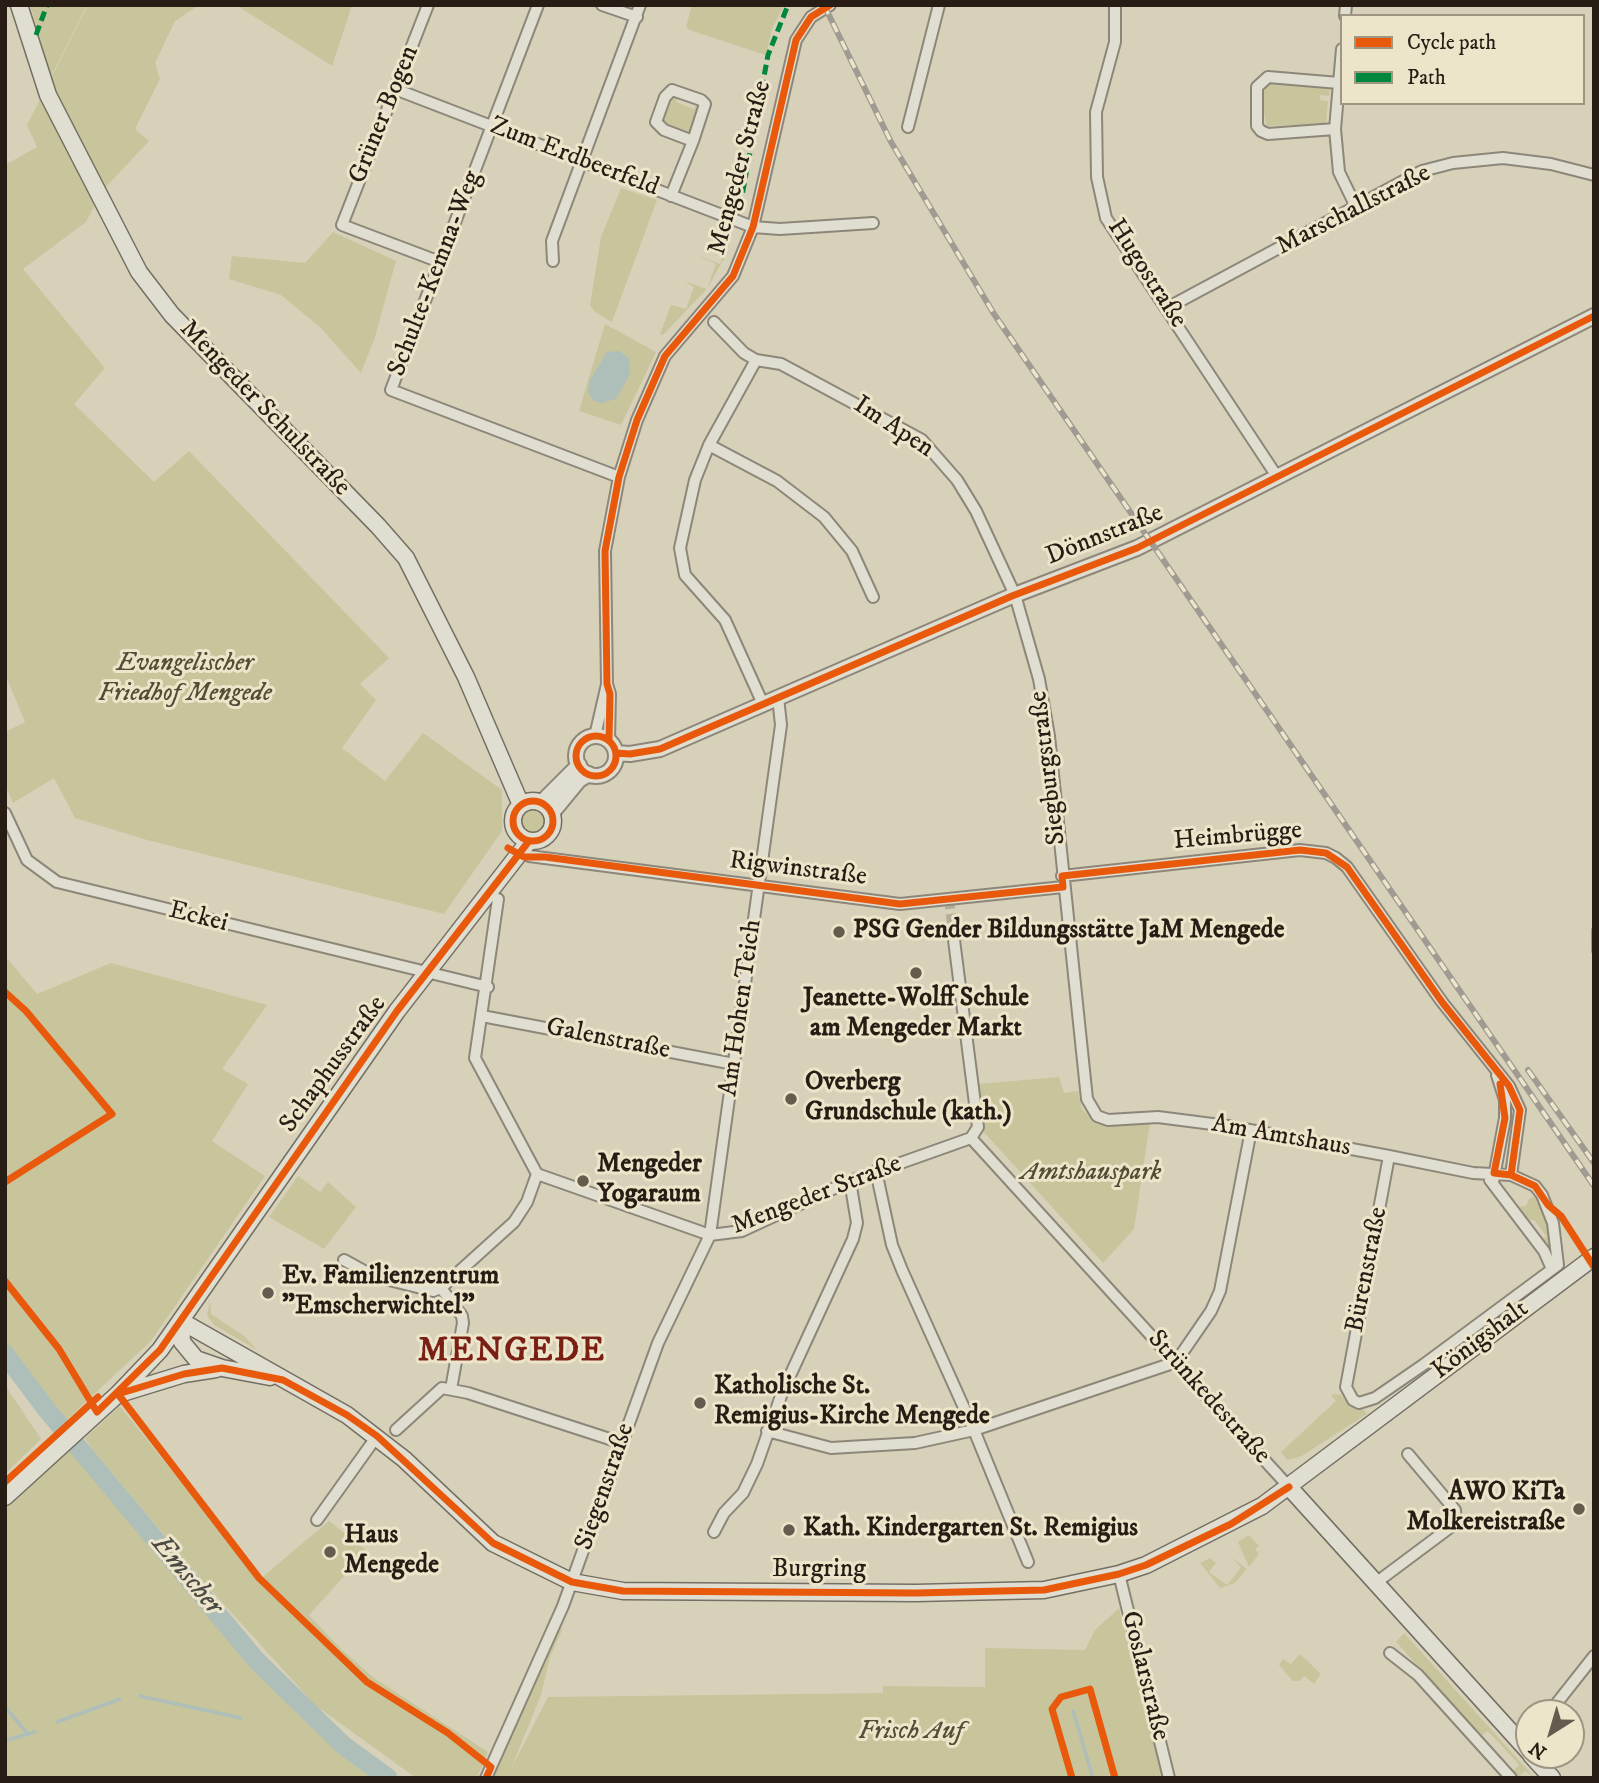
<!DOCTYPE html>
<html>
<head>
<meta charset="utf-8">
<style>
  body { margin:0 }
  #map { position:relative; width:1599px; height:1783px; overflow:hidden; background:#d7d1ba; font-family:"IM FELL DW Pica",serif }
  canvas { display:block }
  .frame { position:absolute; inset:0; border:7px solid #281d15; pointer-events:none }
  .legend { position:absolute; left:1340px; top:14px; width:245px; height:91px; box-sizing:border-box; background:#ede5ca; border:2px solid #9e9582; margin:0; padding:9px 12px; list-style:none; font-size:21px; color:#281d15 }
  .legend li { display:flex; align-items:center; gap:14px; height:35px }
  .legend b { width:35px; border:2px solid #9e9582 }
  .north { position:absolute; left:1515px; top:1699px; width:70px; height:70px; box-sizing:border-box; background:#ede5ca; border:2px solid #9e9582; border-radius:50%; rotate:217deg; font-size:19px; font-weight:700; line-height:28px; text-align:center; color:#281d15 }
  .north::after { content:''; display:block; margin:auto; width:24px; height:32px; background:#655c4f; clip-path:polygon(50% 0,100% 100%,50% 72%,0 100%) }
</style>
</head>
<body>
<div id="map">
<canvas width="1599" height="1783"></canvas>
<div class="frame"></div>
<ul class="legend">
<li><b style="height:9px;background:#e8590c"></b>Cycle path</li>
<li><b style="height:9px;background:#00873e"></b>Path</li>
</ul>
<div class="north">N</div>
</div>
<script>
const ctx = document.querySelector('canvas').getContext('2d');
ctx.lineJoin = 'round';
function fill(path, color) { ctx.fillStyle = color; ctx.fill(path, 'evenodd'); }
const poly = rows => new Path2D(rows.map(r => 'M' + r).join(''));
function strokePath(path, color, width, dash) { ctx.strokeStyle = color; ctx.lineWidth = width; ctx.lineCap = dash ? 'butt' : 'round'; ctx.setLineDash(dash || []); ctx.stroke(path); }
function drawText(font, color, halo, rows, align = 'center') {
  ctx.font = font + ' "IM FELL DW Pica",serif'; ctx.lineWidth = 6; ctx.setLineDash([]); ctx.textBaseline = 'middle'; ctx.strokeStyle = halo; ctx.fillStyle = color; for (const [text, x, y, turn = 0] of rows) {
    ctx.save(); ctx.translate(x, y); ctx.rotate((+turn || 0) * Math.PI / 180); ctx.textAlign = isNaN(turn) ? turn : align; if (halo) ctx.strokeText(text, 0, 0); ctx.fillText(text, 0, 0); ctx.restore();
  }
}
fill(poly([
  [30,5,87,5,51,76],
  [88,5,199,5,175,21,155,63,160,79,135,129,149,141,103,190,86,222,23,269,105,368,74,404,154,482,189,451,389,658,360,684,376,700,342,748,385,781,423,733,502,790,502,831,444,914,147,840,75,818,54,778,13,803,5,785,5,732,25,722,5,674,5,165,37,147,27,125],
  [236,5,352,5,332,66],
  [692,5,784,5,772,29,766,55,689,30,686,27],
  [1268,83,1330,88,1329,96,1320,95,1320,100,1328,101,1326,124,1266,126,1261,88],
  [672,95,678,95,676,102,694,109,697,102,699,105,693,130,687,134,663,124,662,119],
  [621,188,657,200,612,322,595,312,590,305,601,237],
  [704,229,726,237,730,230,730,240,727,253,707,289,663,335,660,334,671,305,686,309,694,287,684,281,707,289,716,264,694,254,720,264,729,240],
  [333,232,396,261,375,337,361,373,320,327,281,295,229,279,232,256,305,263],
  [605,324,656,352,621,425,579,411],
  '522 822a11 11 0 1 1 22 0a11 11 0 1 1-22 0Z',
  [5,956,37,994,111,963,267,1005,222,1069,248,1084,212,1141,265,1176,151,1341,62,1424,5,1341],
  [1059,1077,1064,1093,1078,1091,1082,1109,1095,1122,1150,1122,1134,1229,1103,1263,982,1130,978,1084],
  [298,1176,320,1192,328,1182,356,1207,324,1249,269,1217],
  [1537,1195,1550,1225,1549,1245,1540,1239,1547,1237,1534,1220,1526,1221,1517,1207,1526,1206,1529,1199],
  [210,1301,211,1314,244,1336,257,1350,214,1325,207,1315],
  [5,1385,41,1439,5,1474],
  [1333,1394,1341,1395,1351,1407,1364,1410,1367,1414,1300,1457,1287,1460,1281,1452,1336,1401,1331,1395],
  [120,1406,259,1580,329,1521,367,1551,309,1615,340,1648,374,1678,488,1752,477,1778,416,1778,315,1705,202,1580,92,1449,85,1438],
  [69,1437,256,1660,343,1745,388,1778,5,1778,5,1497],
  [1249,1535,1259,1546,1255,1549,1259,1554,1249,1567,1238,1542],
  [1231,1557,1247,1569,1235,1583,1220,1588,1200,1563,1210,1558,1216,1563,1209,1572,1227,1585,1241,1567],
  [1119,1608,1163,1778,493,1778,560,1626,562,1630,550,1657,541,1695,511,1769,548,1697,883,1693,883,1686,985,1687,985,1648,1085,1650,1095,1630],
  [1404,1633,1535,1778,1525,1771,1518,1777,1513,1771,1519,1765,1488,1731,1481,1736,1396,1642],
  [1300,1654,1321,1674,1314,1684,1304,1676,1300,1681,1293,1681,1279,1665,1283,1659,1291,1664]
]), '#c8c59c');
fill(poly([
  [619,351,629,358,630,374,616,399,601,403,594,401,588,392,590,380,607,352]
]), '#aebeb8');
strokePath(poly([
  [278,1694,285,1690],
  [140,1696,241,1718],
  [5,1707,28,1734],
  [1073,1711,1093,1778],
  [57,1722,120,1699],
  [7,1740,35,1732]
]), '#aebeb8', 3.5);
strokePath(poly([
  [5,1354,47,1410,256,1660,343,1745,388,1778]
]), '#aebeb8', 19);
strokePath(poly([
  [949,899,954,940]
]), '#b4ad99', 10, [10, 5]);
const minor = poly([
  [428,5,342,225,440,262],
  [538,5,391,390,619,477],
  [602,5,637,17],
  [1115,5,1115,42,1096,112,1097,177,1106,218,1278,478],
  [1345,16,1346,5],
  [1342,49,1335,129,1339,172,1357,209],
  [395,89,753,227,780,229,873,223],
  [672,90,701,100,705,104,693,141,664,130,656,122,665,97,672,90],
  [908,127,939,5],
  [1335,129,1268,134,1261,131,1257,126,1257,87,1268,77,1339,83],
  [671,196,693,141],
  [553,261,552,241,640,5],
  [1167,308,1422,171,1453,163,1503,158,1551,164,1594,175],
  [714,322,744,353,756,360,781,364,922,440,957,480,976,511,1015,595,1039,679,1049,736,1087,1099,1097,1116,1108,1120,1158,1117,1228,1126,1389,1156,1473,1173,1511,1175,1535,1186,1542,1195,1553,1223,1558,1265,1423,1365,1375,1398,1359,1403,1353,1400,1346,1387,1389,1156],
  [756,360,709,445,695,480,680,548,685,575,725,620,763,704],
  [709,445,777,481,824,517,852,551,873,597],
  [595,736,607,684],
  [609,740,610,694,607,684,605,551,619,477,637,420,665,356,733,276,753,227,796,40,811,17,830,5],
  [5,813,27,860,57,882,488,987],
  [529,856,900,904,1063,887],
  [1062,876,1300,850,1326,853,1336,858,1347,867,1442,1002,1509,1086,1520,1110,1511,1175],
  [498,899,475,1058,537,1174,710,1235,742,1231,850,1181,971,1138],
  [954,940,978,1127,971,1138],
  [482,1016,734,1064],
  [971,1138,1289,1487],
  [876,1171,892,1245,902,1270,974,1430,1028,1562],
  [1490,1180,1544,1251,1552,1269],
  [1493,1182,1505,1118,1505,1100,1497,1075],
  [344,1260,373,1276,433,1291,441,1288,514,1222,527,1202,537,1174],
  [441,1288,462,1316,463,1323,451,1389],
  [396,1430,442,1388,468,1393,622,1443],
  [767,1431,831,1448,915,1443,974,1430,1176,1362,1211,1311,1220,1291,1251,1130],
  [317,1520,377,1436],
  [714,1532,724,1513,743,1493,757,1464,782,1393,853,1239,857,1223,850,1181],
  [1119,1574,1169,1778],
  [1377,1582,1456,1523,1455,1510,1408,1454],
  [1390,1653,1418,1675,1511,1778],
  [1549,1713,1594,1656],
  [486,1778,563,1606,658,1343,710,1235,781,725,778,697]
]);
const tertiary = poly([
  '576 756a20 20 0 1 1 40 0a20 20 0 1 1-40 0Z',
  [616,753,630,754,660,749,1012,596,1137,548,1594,316],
  [541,803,579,765],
  [551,814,579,780,589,774]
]);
const secondary = poly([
  [19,5,48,95,139,272,172,315,378,526,406,558,466,677,521,805],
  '513 821a20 20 0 1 1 40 0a20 20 0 1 1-40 0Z',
  [181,1321,347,1415,404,1459,493,1543,572,1582,623,1591,916,1593,1044,1590,1119,1574,1146,1565,1262,1506,1594,1257],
  [181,1321,182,1342,196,1359,222,1368,270,1377],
  [119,1394,184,1374,216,1369],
  [1289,1487,1529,1752],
  [5,1497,118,1394,160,1350,397,1011,529,841],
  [1531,1755,1552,1778]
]);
strokePath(minor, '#8c8779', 14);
strokePath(tertiary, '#8c8779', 18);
strokePath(secondary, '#736f63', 19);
strokePath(minor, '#e0ddd1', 10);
strokePath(tertiary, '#e0ddd1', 14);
strokePath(secondary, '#e0ddd1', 16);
const rail = poly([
  [824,5,891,142,994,314,1594,1186],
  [1594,930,1594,951],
  [1528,1070,1594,1163]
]);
strokePath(rail, '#9f9b92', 6);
strokePath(rail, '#ede5ca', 3.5, [10]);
strokePath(poly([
  [36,35,47,5],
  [729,210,739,212,768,55,788,5]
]), '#00873e', 5, [10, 5]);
strokePath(poly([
  '576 756a20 20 0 1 1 40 0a20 20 0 1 1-40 0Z',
  [609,740,610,694,607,684,605,551,619,477,637,420,665,356,733,276,753,227,796,40,811,17,830,5],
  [616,753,630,754,660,749,1012,596,1137,548,1594,316],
  '513 821a20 20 0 1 1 40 0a20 20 0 1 1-40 0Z',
  [508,848,524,857,545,857,900,904,1063,887,1062,876,1300,850,1326,853,1347,867,1442,1002,1509,1086,1520,1110,1511,1175],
  [5,992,26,1011,112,1114,5,1182],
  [1500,1084,1505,1118,1494,1173,1511,1175,1535,1186,1548,1205,1561,1216,1594,1267],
  [5,1281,59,1349,97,1412,160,1350,397,1011,529,841],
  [118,1394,184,1374,222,1368,283,1380,347,1415,377,1436,493,1543,572,1582,623,1591,916,1593,1044,1590,1119,1574,1146,1565,1231,1524,1289,1487],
  [118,1394,259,1578,367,1682,448,1733,491,1767,486,1778],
  [5,1482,98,1397],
  [1072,1778,1052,1709,1061,1697,1090,1689,1115,1778]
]), '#e8590c', 7);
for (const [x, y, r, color] of [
  [839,932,7,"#655c4f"],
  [916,973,7,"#655c4f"],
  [791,1099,7,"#655c4f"],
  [583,1181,7,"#655c4f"],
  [268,1293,7,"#655c4f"],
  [700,1403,7,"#655c4f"],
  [1579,1509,7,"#655c4f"],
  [789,1530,7,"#655c4f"],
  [330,1552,7,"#655c4f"]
]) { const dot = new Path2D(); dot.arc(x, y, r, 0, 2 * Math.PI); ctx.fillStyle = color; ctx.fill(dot); strokePath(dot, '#ede5ca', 2.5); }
drawText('26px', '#281d15', '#ede5ca', [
  ["Grüner Bogen",385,115,-68],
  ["Zum Erdbeerfeld",574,158,21],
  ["Mengeder Straße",741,168,-75],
  ["Marschallstraße",1354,211,-27],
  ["Schulte-Kemna-Weg",436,274,-69],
  ["Hugostraße",1146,274,57],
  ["Mengeder Schulstraße",264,409,46],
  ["Im Apen",893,428,33],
  ["Dönnstraße",1105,536,-22],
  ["Siegburgstraße",1049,768,-97],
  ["Heimbrügge",1238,837,-5],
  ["Rigwinstraße",798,870,7],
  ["Eckei",198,918,14],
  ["Am Hohen Teich",742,1008,-82],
  ["Galenstraße",608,1040,11],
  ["Schaphusstraße",334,1065,-54],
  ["Am Amtshaus",1281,1137,10],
  ["Mengeder Straße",817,1196,-21],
  ["Bürenstraße",1368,1270,-79],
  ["Königshalt",1481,1341,-37],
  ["Strünkedestraße",1208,1398,48],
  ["Siegenstraße",606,1487,-71],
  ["Burgring",819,1571],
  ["Goslarstraße",1144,1676,76]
]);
drawText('italic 26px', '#544d36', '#ede5ca', [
  ["Evangelischer",185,665],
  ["Friedhof Mengede",185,695],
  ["Amtshauspark",1091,1174],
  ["Frisch Auf",911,1733]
]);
drawText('bold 26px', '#281d15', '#ede5ca', [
  ["PSG Gender Bildungsstätte JaM Mengede",853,932],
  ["Jeanette-Wolff Schule",916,1000,"center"],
  ["am Mengeder Markt",916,1030,"center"],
  ["Overberg",805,1084],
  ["Grundschule (kath.)",805,1114],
  ["Mengeder",597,1166],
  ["Yogaraum",597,1196],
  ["Ev. Familienzentrum",282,1278],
  ["\"Emscherwichtel\"",282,1308],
  ["Katholische St.",714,1388],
  ["Remigius-Kirche Mengede",714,1418],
  ["AWO KiTa",1565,1494,"right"],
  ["Molkereistraße",1565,1524,"right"],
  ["Kath. Kindergarten St. Remigius",803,1530],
  ["Haus",344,1537],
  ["Mengede",344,1567]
], 'left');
drawText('italic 28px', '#4b4b46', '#ede5ca', [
  ["Emscher",186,1576,50]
]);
ctx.letterSpacing = '2px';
drawText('bold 33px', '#7a1f14', '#ede5ca', [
  ["MENGEDE",512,1353]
]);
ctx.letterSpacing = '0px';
</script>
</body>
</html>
